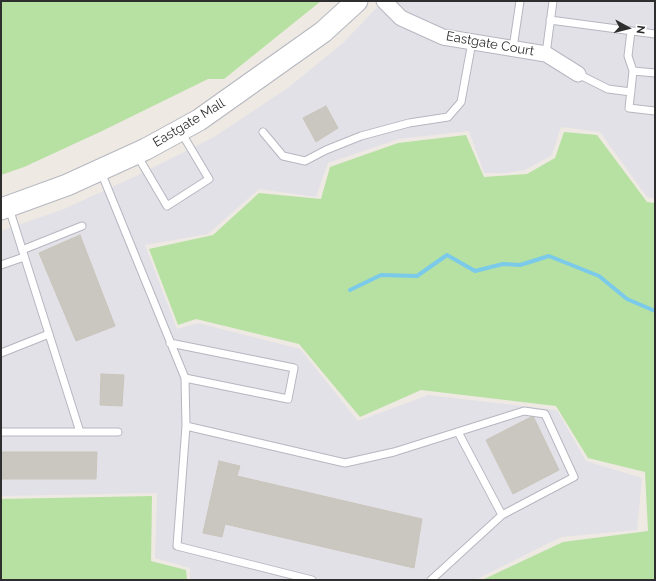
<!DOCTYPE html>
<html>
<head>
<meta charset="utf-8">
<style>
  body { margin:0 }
  #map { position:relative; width:656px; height:581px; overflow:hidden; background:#eee9e2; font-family:Raleway,sans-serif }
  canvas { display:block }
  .frame { position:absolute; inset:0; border:2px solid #2e2e2e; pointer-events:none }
  .north { position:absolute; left:608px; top:8px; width:40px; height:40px; -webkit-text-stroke:3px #fff; paint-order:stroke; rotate:97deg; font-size:11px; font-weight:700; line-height:16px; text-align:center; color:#2e2e2e }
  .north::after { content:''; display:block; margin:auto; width:14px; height:18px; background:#2e2e2e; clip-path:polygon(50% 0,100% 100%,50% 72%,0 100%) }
</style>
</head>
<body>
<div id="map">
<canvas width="656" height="581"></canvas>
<div class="frame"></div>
<div class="north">N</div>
</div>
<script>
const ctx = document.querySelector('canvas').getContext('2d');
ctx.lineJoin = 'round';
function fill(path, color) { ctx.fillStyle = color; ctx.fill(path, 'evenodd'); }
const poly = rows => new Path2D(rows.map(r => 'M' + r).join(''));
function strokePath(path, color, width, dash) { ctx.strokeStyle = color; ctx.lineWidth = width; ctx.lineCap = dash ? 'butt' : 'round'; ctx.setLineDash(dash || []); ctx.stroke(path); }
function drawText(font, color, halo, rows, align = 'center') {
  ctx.font = font + ' Raleway,sans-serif'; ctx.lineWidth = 3; ctx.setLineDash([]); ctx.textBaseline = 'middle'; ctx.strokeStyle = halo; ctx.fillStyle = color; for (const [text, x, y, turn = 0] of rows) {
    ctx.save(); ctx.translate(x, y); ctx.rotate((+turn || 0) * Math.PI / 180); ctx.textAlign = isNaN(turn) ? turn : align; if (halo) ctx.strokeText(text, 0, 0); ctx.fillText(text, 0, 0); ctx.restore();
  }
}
fill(poly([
  [383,1,655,1,655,199,647,197,600,132,561,127,552,155,525,170,506,173,484,173,469,131,399,139,328,163,316,197,259,189,208,234,145,245,177,329,198,323,300,349,358,421,428,395,557,410,586,461,642,478,637,530,561,537,475,580,190,580,190,568,155,558,157,493,1,496,1,231,64,209,136,176,214,137,289,87,344,42]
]), '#e3e1e8');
fill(poly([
  [1,1,321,1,224,79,208,79,102,131,24,167,1,175],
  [564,132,597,135,647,202,655,203,655,580,482,580,563,542,648,531,645,472,588,458,556,406,421,390,360,417,299,344,196,319,178,325,149,249,213,235,259,193,321,199,330,167,398,143,466,135,484,177,527,174,555,158],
  [152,496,151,561,186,570,187,580,1,580,1,499]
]), '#b6e1a2');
strokePath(poly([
  [350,290,381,275,417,276,447,255,475,271,503,264,520,265,549,256,599,276,627,299,655,311]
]), '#7bcae9', 4);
const building = poly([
  [326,106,338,128,316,142,303,118,326,106],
  [80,235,115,326,76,341,39,253,80,235],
  [101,374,124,375,122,406,100,405,101,374],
  [533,416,559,470,513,494,486,440,533,416],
  [1,452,97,452,96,479,1,479,1,452],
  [219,461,240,466,237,476,422,519,414,568,225,524,222,537,203,533,219,461]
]);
fill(building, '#cac7c0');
strokePath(building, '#cac5bb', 1);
const lane = poly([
  [550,20,655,34],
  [631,31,628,56,633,71,655,73],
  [513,48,520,1],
  [546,54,553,1],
  [633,71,629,108,655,111],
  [578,74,608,89,631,92],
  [263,132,283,156,305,161,326,150,361,136,409,123,448,117,461,102,472,42],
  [137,155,167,206,209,179,181,132],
  [101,172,185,378,186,426,177,546,312,580],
  [22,250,82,226],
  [1,265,24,257],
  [170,343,294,368,288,399,185,378],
  [1,353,49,334],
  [186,426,345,463,394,452,524,411,545,414,574,477,502,515,431,580],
  [1,432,80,432,9,208],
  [80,432,118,432],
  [458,432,502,515]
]);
const street = poly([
  [384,1,401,18,443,37,546,54,578,74]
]);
const secondary = poly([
  [1,209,67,185,146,149,199,120,323,32,357,1]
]);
strokePath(lane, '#b5b7c0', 9);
strokePath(street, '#b5b7c0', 17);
strokePath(secondary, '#b5b7c0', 23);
strokePath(lane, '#fff', 7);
strokePath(street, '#fff', 15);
strokePath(secondary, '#fff', 21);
drawText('13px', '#2e2e2e', '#fff', [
  ["Eastgate Court",490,44,10],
  ["Eastgate Mall",189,123,-31]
]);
</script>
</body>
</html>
